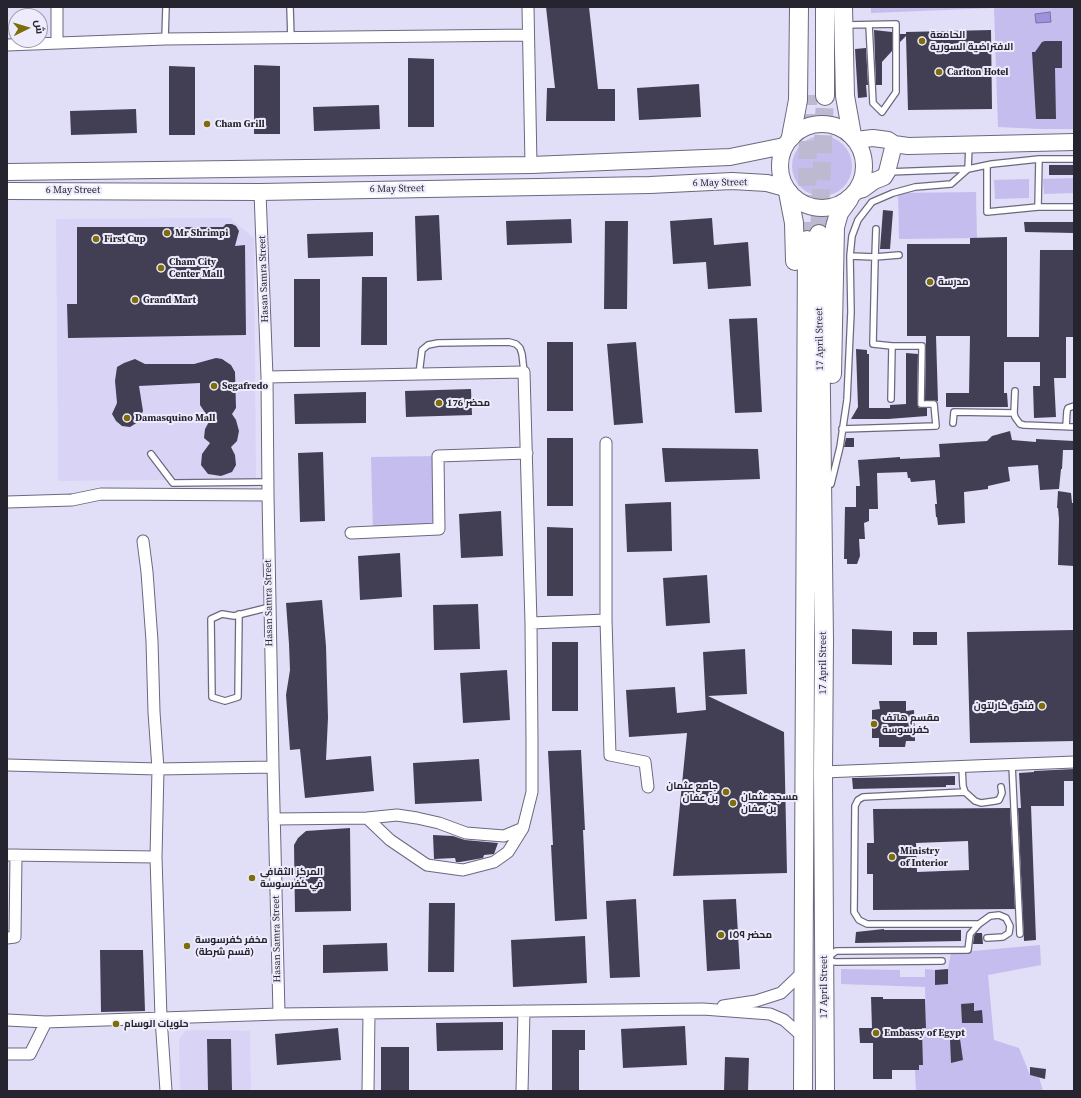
<!DOCTYPE html>
<html>
<head>
<meta charset="utf-8">
<style>
  body { margin:0 }
  #map { position:relative; width:1081px; height:1098px; overflow:hidden; background:#e1def8; font-family:"Source Serif 4",Cairo,serif }
  canvas { display:block }
  .frame { position:absolute; inset:0; border:8px solid #26252f; pointer-events:none }
  .north { position:absolute; left:8px; top:8px; width:40px; height:40px; box-sizing:border-box; background:#eeecfc; border:1px solid #9e9caa; border-radius:50%; rotate:85deg; font-size:11px; font-weight:700; line-height:16px; text-align:center; color:#26252f }
  .north::after { content:''; display:block; margin:auto; width:14px; height:18px; background:#7e6e0b; clip-path:polygon(50% 0,100% 100%,50% 72%,0 100%) }
</style>
</head>
<body>
<div id="map">
<canvas width="1081" height="1098"></canvas>
<div class="frame"></div>
<div class="north">ش</div>
</div>
<script>
const ctx = document.querySelector('canvas').getContext('2d');
ctx.lineJoin = 'round';
function fill(path, color) { ctx.fillStyle = color; ctx.fill(path, 'evenodd'); }
const poly = rows => new Path2D(rows.map(r => 'M' + r).join(''));
function strokePath(path, color, width, dash) { ctx.strokeStyle = color; ctx.lineWidth = width; ctx.lineCap = dash ? 'butt' : 'round'; ctx.setLineDash(dash || []); ctx.stroke(path); }
function drawText(font, color, halo, rows, align = 'center') {
  ctx.font = font + ' "Source Serif 4",Cairo,serif'; ctx.lineWidth = 4; ctx.setLineDash([]); ctx.textBaseline = 'middle'; ctx.strokeStyle = halo; ctx.fillStyle = color; for (const [text, x, y, turn = 0] of rows) {
    ctx.save(); ctx.translate(x, y); ctx.rotate((+turn || 0) * Math.PI / 180); ctx.textAlign = isNaN(turn) ? turn : align; if (halo) ctx.strokeText(text, 0, 0); ctx.fillText(text, 0, 0); ctx.restore();
  }
}
fill(poly([
  [230,218,254,238,256,479,58,481,56,219],
  [198,1030,250,1031,251,1091,180,1091,179,1040,185,1031]
]), '#d9d4f6');
fill(poly([
  [871,7,1074,7,1074,129,1040,129,998,127,994,8,871,13],
  '792 166a30 30 0 1 1 60 0a30 30 0 1 1-60 0Z',
  [1074,178,1074,193,1044,194,1043,179],
  [1029,179,1029,198,995,199,994,180],
  [976,192,977,238,899,239,898,193],
  [438,456,439,529,373,532,371,457],
  [1040,945,1041,965,988,975,994,1040,1019,1048,1030,1075,1039,1077,1043,1091,916,1091,915,1070,919,1070,919,1065,923,1065,922,1028,926,1028,925,987,841,984,841,969,900,970,900,977,925,977,925,969,935,970,935,984,948,984,948,969,951,953]
]), '#c4bdee');
const water = poly([
  [1050,12,1051,22,1036,23,1035,14,1050,12]
]);
fill(water, '#9f92dc');
strokePath(water, '#7b71a8', 1);
fill(poly([
  [546,7,589,7,598,89,615,89,615,121,546,121,547,88,555,88],
  [874,30,892,32,892,51,882,62,882,85,876,85],
  [991,30,992,109,908,110,906,36,900,42,900,34,906,34,906,32],
  [1045,41,1062,41,1062,68,1055,68,1056,119,1036,119,1032,52,1035,52,1042,42],
  [866,48,868,85,866,85,867,97,858,98,855,49],
  [408,58,434,59,434,127,408,127],
  [254,65,280,66,280,134,254,134],
  [169,66,195,67,195,135,169,135],
  [699,84,701,117,639,120,637,88],
  [379,105,380,129,314,131,313,107],
  [136,109,137,133,71,135,70,111],
  [1049,165,1074,165,1074,175,1049,175],
  [883,210,893,211,890,249,880,249],
  [439,215,442,280,417,281,415,216],
  [712,218,714,245,748,242,751,286,708,289,706,262,673,264,670,221],
  [571,219,572,243,507,245,506,221],
  [605,221,628,221,627,309,604,309],
  [1024,222,1074,222,1074,233,1025,232],
  [226,224,232,224,236,226,239,231,235,246,245,245,246,335,68,338,67,304,77,304,77,227,223,227],
  [373,232,373,256,308,258,307,234],
  [1007,237,1007,337,1039,337,1040,250,1074,250,1074,337,1066,337,1066,378,1054,378,1056,417,1034,418,1033,386,1040,386,1040,362,1004,362,1004,393,1007,393,1008,407,946,407,946,393,969,393,970,336,936,336,938,401,925,400,926,336,907,336,907,244,970,244,970,238],
  [362,277,387,277,387,345,361,345],
  [294,279,320,279,320,347,294,347],
  [757,318,762,412,735,413,729,319],
  [547,342,573,342,573,411,547,411],
  [636,342,643,423,614,425,607,344],
  [856,349,867,350,867,354,869,354,869,408,890,408,890,405,906,404,906,353,918,354,917,404,919,408,927,408,927,416,888,419,851,419,858,407],
  [216,358,222,359,231,365,235,372,236,408,232,414,236,420,239,431,237,441,231,447,235,455,236,465,232,472,221,476,208,474,201,465,202,454,210,443,204,438,205,429,210,420,200,405,200,383,139,386,143,411,138,422,130,427,122,426,116,421,112,414,117,403,115,381,117,367,124,363,135,359,145,364,194,364],
  [471,389,472,415,406,417,405,391],
  [366,392,366,423,295,424,294,394],
  [1010,431,1012,440,1036,442,1036,439,1074,441,1074,450,1063,450,1062,469,1061,469,1059,489,1040,490,1038,465,1008,467,1010,481,988,486,988,489,964,492,965,523,938,525,937,517,936,517,935,504,937,504,935,480,911,482,910,478,908,478,907,472,877,473,878,509,869,509,869,521,864,523,865,539,859,539,860,556,857,564,847,564,847,559,844,559,845,507,856,507,856,486,860,486,858,460,900,457,900,459,940,457,939,444,987,441,992,436],
  [547,438,573,438,573,506,547,506],
  [846,438,854,438,854,447,844,447],
  [662,448,758,449,760,479,665,482],
  [323,452,325,521,300,522,298,453],
  [1058,491,1071,493,1072,503,1074,503,1074,566,1058,565,1059,519,1058,508,1057,508],
  [671,502,672,551,627,552,625,504],
  [501,511,503,556,461,558,459,514],
  [547,527,573,528,573,596,547,596],
  [400,553,402,597,360,600,358,556],
  [707,575,710,623,666,626,663,578],
  [322,600,326,646,328,718,326,760,371,756,374,791,305,798,300,749,290,750,286,695,290,670,289,644,286,603],
  [478,604,480,649,434,650,433,605],
  [852,629,892,631,892,665,852,664],
  [1074,630,1074,741,970,743,967,632],
  [913,632,937,632,937,645,913,645],
  [552,642,578,642,578,711,552,711],
  [745,649,747,694,708,696,784,732,787,873,673,876,687,733,629,737,626,690,675,687,677,713,706,710,703,652],
  [507,670,510,720,463,723,460,673],
  [879,701,906,701,906,711,914,710,915,741,906,741,905,747,879,747,879,738,872,738,872,710,880,709],
  [581,750,585,830,583,830,587,919,555,921,551,845,553,845,548,751],
  [479,759,482,801,415,804,413,763],
  [1074,769,1074,781,1064,781,1064,806,1031,806,1036,940,1024,941,1018,808,1021,808,1019,773,1034,772,1034,771],
  [955,776,955,785,946,785,946,787,853,789,852,778],
  [1010,808,1015,909,873,910,873,874,867,874,867,843,874,843,873,809],
  [968,841,969,870,917,872,916,843],
  [350,828,351,911,295,912,294,845,298,838,306,831],
  [433,835,453,836,465,840,498,843,494,854,484,855,483,858,460,862,456,862,455,858,434,859],
  [636,899,640,977,610,978,606,901],
  [736,899,740,969,707,971,703,900],
  [429,903,455,903,454,972,428,972],
  [884,929,884,930,961,930,961,941,855,943,856,932],
  [976,933,982,933,983,944,973,944,974,936],
  [585,936,587,983,513,987,511,940],
  [387,943,388,971,323,973,323,945],
  [100,950,143,950,145,1011,101,1012],
  [948,969,948,984,935,985,935,970],
  [871,997,883,997,883,999,925,999,926,1028,922,1028,923,1065,919,1065,919,1070,892,1070,892,1079,873,1079,873,1043,860,1043,859,1028,872,1028],
  [974,1003,974,1011,982,1010,983,1023,962,1023,961,1004],
  [503,1022,503,1050,437,1051,436,1023],
  [685,1026,687,1065,623,1068,621,1029],
  [338,1028,341,1060,277,1065,275,1034],
  [552,1030,585,1030,585,1050,579,1050,579,1091,552,1091],
  [207,1039,231,1039,232,1091,208,1091],
  [950,1039,960,1039,963,1060,951,1063],
  [381,1047,409,1047,409,1091,381,1091],
  [725,1057,749,1058,748,1091,724,1091],
  [1030,1067,1046,1069,1045,1079,1030,1075]
]), '#423f54');
strokePath(poly([
  [819,234,825,96],
  [807,240,808,95]
]), '#bcb9d0', 18, [18, 9]);
const service = poly([
  [290,7,291,39],
  [846,25,896,24,896,92,882,112,873,103,869,25],
  [165,39,166,7],
  [1039,159,1038,207,1074,207],
  [987,166,987,212,1038,207],
  [888,172,968,169,992,164,1039,159,1074,159],
  [876,229,875,257,899,255],
  [850,256,875,257,873,344,892,346,891,399],
  [419,374,422,350,428,345,438,343,509,342,516,344,520,348,522,354,524,372],
  [1015,391,1014,413,1015,417,1020,424,1024,425,1074,427],
  [953,423,954,412,1014,413],
  [1066,426,1067,411,1068,408,1074,406],
  [842,429,936,426,934,404,921,404,922,346,892,346],
  [151,454,173,483,268,482],
  [831,484,840,447,847,400,851,312,850,256,852,236,858,220,872,202,893,193,915,187,951,184,968,169,969,146],
  [239,614,238,697,225,701,212,697,211,619,222,614,234,616,270,607],
  [1012,765,1020,934],
  [962,767,963,786,965,792,975,801,981,803,995,801,999,800,1002,793,1001,787],
  [965,792,863,797,858,800,855,806,854,912,859,920,867,924,979,924],
  [827,958,836,951,968,950,970,934,979,924,990,916,999,915,1006,918,1010,926,1009,933,1003,937,987,938],
  [827,961,836,962,942,961]
]);
const minor = poly([
  [528,7,531,165],
  [57,43,57,7],
  [7,45,165,39,528,35],
  [260,192,267,377,268,495,273,767,279,1014],
  [267,377,524,372,531,623,532,739,532,792,523,828,508,852,494,862,463,870,427,865,390,840,367,818],
  [606,443,606,620,610,755,645,762,648,787],
  [7,502,72,500,101,494,268,495],
  [351,533,439,529,438,456,527,453],
  [143,541,147,572,152,641,154,712,158,769,156,857,161,1018,166,1091],
  [531,623,606,620],
  [7,765,158,769,273,767],
  [823,772,1074,762],
  [274,819,367,818,397,815,417,818,439,823,466,833,504,836,523,828],
  [7,855,156,857],
  [7,938,15,937,16,855],
  [723,1006,756,1001,781,993,803,972],
  [7,1020,46,1022,279,1014,703,1009,770,1014,784,1020,803,1037],
  [7,1054,30,1054,46,1022],
  [368,1091,369,1013],
  [522,1091,524,1011]
]);
const secondary = poly([
  '780 166a42 42 0 1 1 84 0a42 42 0 1 1-84 0Z',
  [855,140,873,138,888,140,894,144,908,146,1074,142],
  [7,172,531,165,730,157,784,146],
  [7,191,260,192,650,185,732,181,767,183,785,188],
  [856,191,863,189,874,181,884,177,887,172,894,144]
]);
const primary = poly([
  [843,7,845,96,852,135],
  [825,96,825,7],
  [791,137,798,100,799,7],
  [788,192,794,223,795,261],
  [819,234,824,641,823,772,825,1091],
  [832,374,835,227,839,213,849,199],
  [803,1091,807,240]
]);
strokePath(service, '#6b687f', 8);
strokePath(minor, '#6b687f', 13);
strokePath(secondary, '#6b687f', 18);
strokePath(primary, '#6b687f', 20);
strokePath(service, '#fff', 5.5);
strokePath(minor, '#fff', 11);
strokePath(secondary, '#fff', 16);
strokePath(primary, '#fff', 18);
for (const [x, y, r, color] of [
  [922,41,4,"#7e6e0b"],
  [939,72,4,"#7e6e0b"],
  [207,124,4,"#7e6e0b"],
  [167,233,4,"#7e6e0b"],
  [96,239,4,"#7e6e0b"],
  [161,268,4,"#7e6e0b"],
  [930,282,4,"#7e6e0b"],
  [135,300,4,"#7e6e0b"],
  [214,386,4,"#7e6e0b"],
  [439,403,4,"#7e6e0b"],
  [127,418,4,"#7e6e0b"],
  [1042,706,4,"#7e6e0b"],
  [874,724,4,"#7e6e0b"],
  [726,792,4,"#7e6e0b"],
  [733,803,4,"#7e6e0b"],
  [892,857,4,"#7e6e0b"],
  [252,878,4,"#7e6e0b"],
  [721,935,4,"#7e6e0b"],
  [187,946,4,"#7e6e0b"],
  [116,1024,4,"#7e6e0b"],
  [876,1033,4,"#7e6e0b"]
]) { const dot = new Path2D(); dot.arc(x, y, r, 0, 2 * Math.PI); ctx.fillStyle = color; ctx.fill(dot); strokePath(dot, '#eeecfc', 1.5); }
drawText('bold 10px', '#26252f', '#eeecfc', [
  ["الحامعة",930,35],
  ["الافتراضية السورية",930,47],
  ["Carlton Hotel",947,72],
  ["Cham Grill",215,124],
  ["Mr Shrimpi",175,233],
  ["First Cup",104,239],
  ["Cham City",169,262],
  ["Center Mall",169,274],
  ["مدرسة",938,282],
  ["Grand Mart",143,300],
  ["Segafredo",222,386],
  ["محضر 176",447,403],
  ["Damasquino Mall",135,418],
  ["فندق كارلتون",1034,706,"right"],
  ["مقسم هاتف",882,718],
  ["كفرسوسة",882,730],
  ["جامع عثمان",718,786,"right"],
  ["بن عفان",718,798,"right"],
  ["مسجد عثمان",741,797],
  ["بن عفان",741,809],
  ["Ministry",900,851],
  ["of Interior",900,863],
  ["المركز الثقافي",260,872],
  ["في كفرسوسة",260,884],
  ["محضر ١٥٩",729,935],
  ["مخفر كفرسوسة",195,940],
  ["(قسم شرطة)",195,952],
  ["حلويات الوسام",124,1024],
  ["Embassy of Egypt",884,1033]
], 'left');
drawText('10px', '#26252f', '#eeecfc', [
  ["6 May Street",720,183,-1],
  ["6 May Street",397,189,-1],
  ["6 May Street",73,190],
  ["Hasan Samra Street",264,279,-92],
  ["17 April Street",820,339,-91],
  ["Hasan Samra Street",269,603,-91],
  ["17 April Street",823,663,-90],
  ["Hasan Samra Street",277,939,-91],
  ["17 April Street",824,987,-90]
]);
</script>
</body>
</html>
